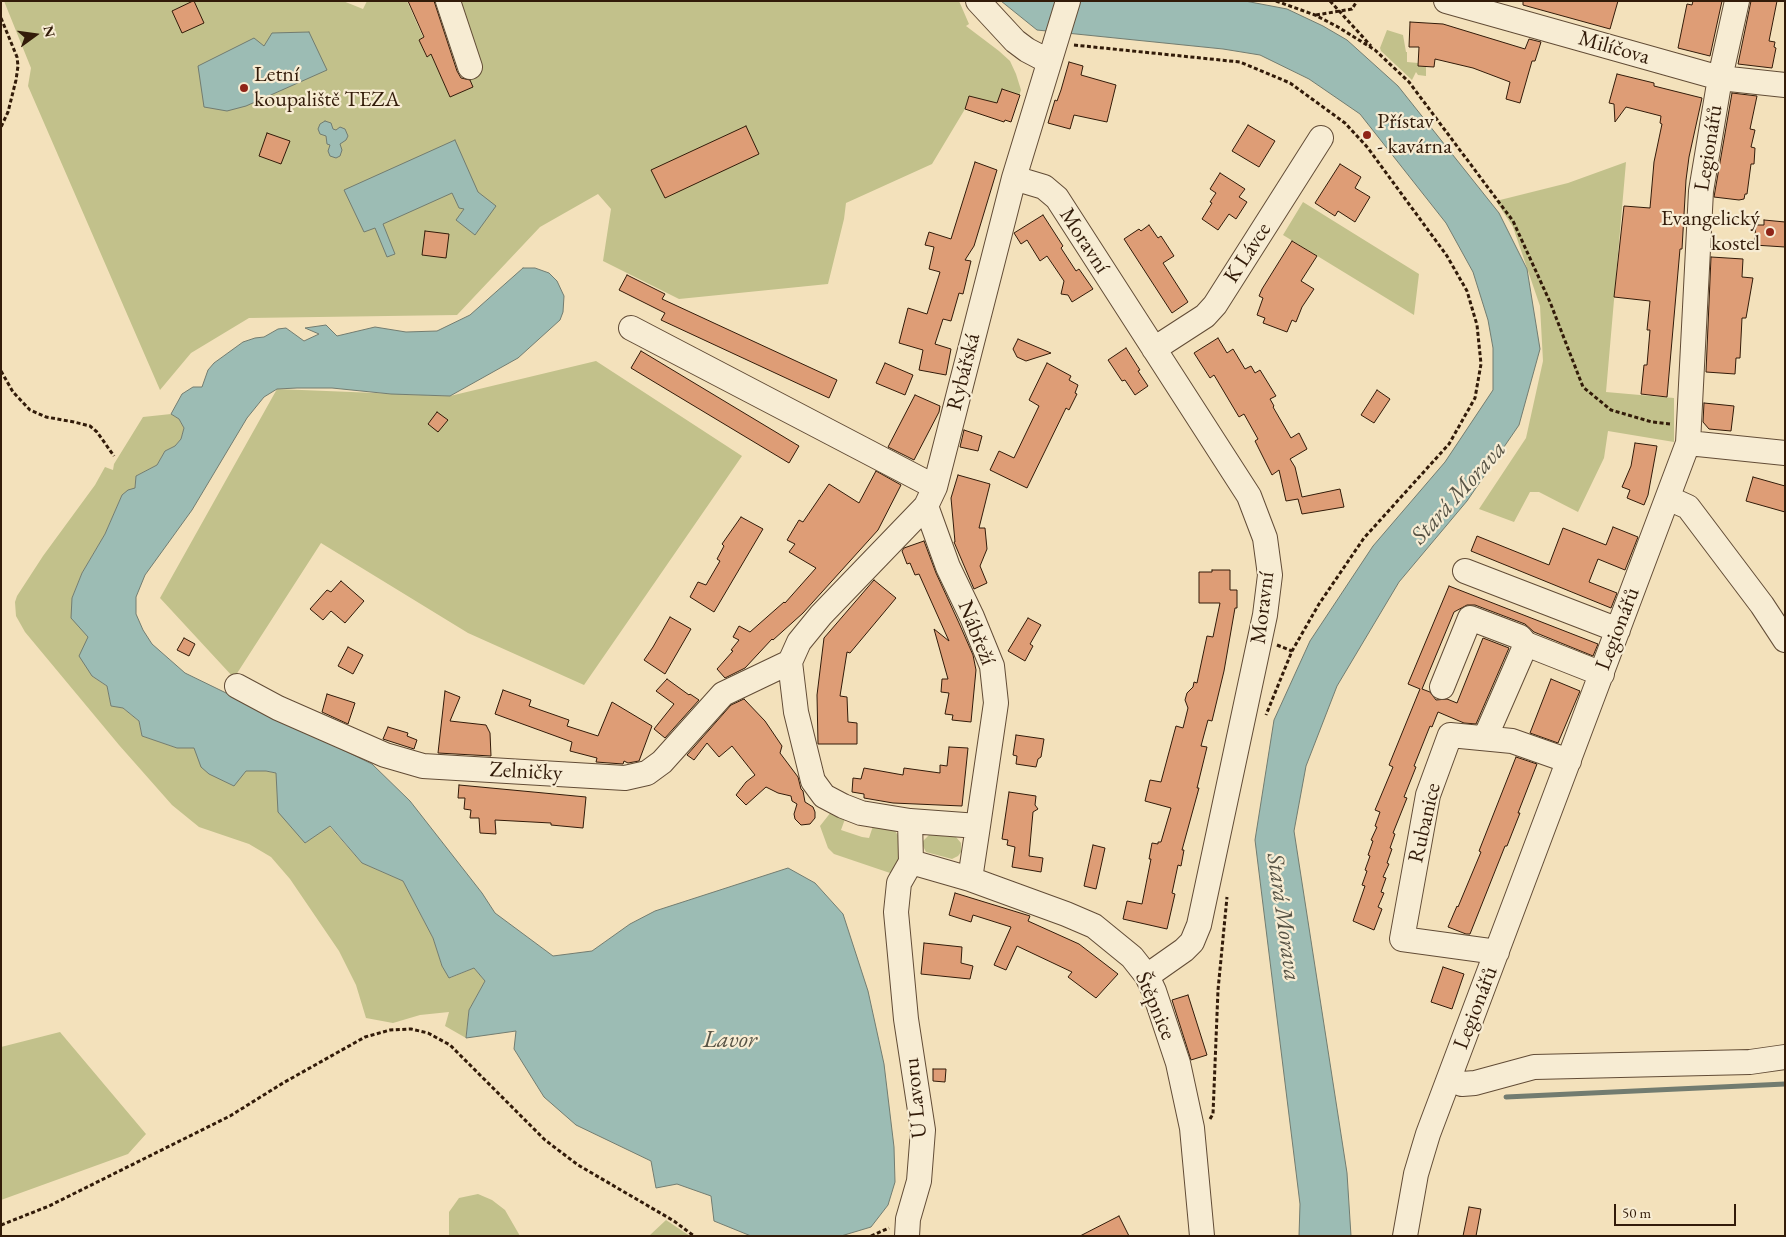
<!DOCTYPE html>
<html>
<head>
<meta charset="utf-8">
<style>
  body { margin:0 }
  #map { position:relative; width:1786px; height:1237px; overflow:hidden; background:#f3e1bb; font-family:"EB Garamond",serif }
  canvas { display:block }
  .frame { position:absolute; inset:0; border:2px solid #321b09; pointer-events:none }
  .north { position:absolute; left:10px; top:10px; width:50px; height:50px; -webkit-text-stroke:4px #f7ecd3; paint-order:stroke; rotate:76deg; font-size:14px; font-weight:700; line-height:20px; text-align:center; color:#321b09 }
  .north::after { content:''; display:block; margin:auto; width:18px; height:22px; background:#321b09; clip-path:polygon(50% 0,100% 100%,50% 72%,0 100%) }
  .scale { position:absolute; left:1614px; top:1204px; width:122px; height:22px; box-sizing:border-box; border:2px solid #321b09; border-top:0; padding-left:6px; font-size:15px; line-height:18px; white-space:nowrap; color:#321b09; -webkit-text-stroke:4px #f7ecd3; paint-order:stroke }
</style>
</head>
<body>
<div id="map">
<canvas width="1786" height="1237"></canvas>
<div class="frame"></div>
<div class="north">N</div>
<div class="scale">50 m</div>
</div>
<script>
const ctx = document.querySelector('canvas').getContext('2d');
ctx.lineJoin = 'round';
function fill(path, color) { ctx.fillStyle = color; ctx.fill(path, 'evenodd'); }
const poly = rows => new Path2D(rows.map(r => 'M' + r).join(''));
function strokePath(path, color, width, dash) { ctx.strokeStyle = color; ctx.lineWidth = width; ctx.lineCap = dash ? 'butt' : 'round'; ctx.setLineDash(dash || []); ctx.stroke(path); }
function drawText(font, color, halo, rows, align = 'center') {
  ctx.font = font + ' "EB Garamond",serif'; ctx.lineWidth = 4.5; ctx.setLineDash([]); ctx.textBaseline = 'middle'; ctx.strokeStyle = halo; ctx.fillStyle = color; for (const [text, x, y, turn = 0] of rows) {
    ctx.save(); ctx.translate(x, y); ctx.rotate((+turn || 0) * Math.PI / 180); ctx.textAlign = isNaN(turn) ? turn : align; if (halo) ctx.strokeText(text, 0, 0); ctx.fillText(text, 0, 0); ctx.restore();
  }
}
fill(poly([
  [4,1,343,1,363,9,367,1,407,1,423,37,419,40,426,56,431,54,450,97,472,87,434,1,959,1,969,24,966,26,999,51,1010,61,1016,74,1021,90,1015,108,969,96,965,109,932,164,846,203,844,219,828,284,679,299,603,261,611,209,598,194,540,227,457,315,249,318,191,353,160,390,28,86,31,68],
  [1387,30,1403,35,1406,52,1407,52,1407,62,1418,63,1418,66,1426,67,1426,76,1418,75,1416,72,1412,80,1381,51,1380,48],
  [1626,162,1606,392,1674,398,1674,442,1608,431,1604,458,1578,512,1539,492,1530,492,1514,522,1479,509,1526,438,1543,361,1540,306,1513,227,1496,201,1568,183],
  [1303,202,1419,274,1414,315,1283,235],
  [596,361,742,456,584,685,468,633,321,543,234,678,160,598,277,389,450,396],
  [171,414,179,419,184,428,181,439,175,446,165,451,157,465,136,476,135,489,122,495,105,534,82,573,72,598,88,637,92,676,107,686,111,706,123,708,139,721,142,736,177,748,194,748,246,771,266,771,276,773,305,843,329,826,362,863,403,881,433,938,442,966,450,978,474,968,485,981,469,1010,466,1038,445,1026,449,1012,420,1015,393,1023,366,1018,356,985,339,951,290,879,271,857,249,844,199,827,172,805,119,745,25,632,16,616,15,602,17,596,43,556,95,485,105,467,113,470,114,464,143,417],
  [831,812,845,819,841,830,862,837,869,838,873,826,886,824,895,831,901,840,903,850,893,874,834,854,828,848,820,826],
  [929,835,956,837,961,843,961,852,958,856,952,859,926,852,923,846,923,841],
  [60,1032,146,1134,128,1154,1,1200,1,1047],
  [478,1194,492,1200,505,1210,520,1236,449,1236,449,1212,459,1198],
  [666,1220,690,1236,649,1236]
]), '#c2c18b');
const water = poly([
  [1001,1,1245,1,1287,9,1323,26,1347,40,1398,86,1499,213,1527,269,1540,349,1519,425,1467,501,1399,582,1337,686,1306,766,1294,831,1347,1173,1351,1236,1299,1236,1300,1204,1255,840,1274,720,1310,641,1373,546,1445,462,1493,390,1493,348,1488,320,1473,272,1446,223,1360,114,1309,79,1260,55,1223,49,1037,30,1001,1],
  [309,32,327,70,246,106,227,111,204,107,198,66,254,38,264,46,272,33,309,32],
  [325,121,331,123,333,129,336,130,340,127,345,129,348,136,346,140,340,144,342,150,340,156,336,158,330,156,328,151,330,145,327,144,326,136,320,134,318,129,320,124,325,121],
  [455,140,478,192,496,206,475,235,456,220,464,209,459,208,452,193,383,224,395,254,387,257,375,228,364,232,344,190,455,140],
  [523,268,535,268,549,273,557,281,564,296,563,312,560,320,518,358,450,396,391,394,332,388,297,388,277,389,264,397,247,418,192,510,145,575,136,597,136,614,143,630,152,644,185,673,372,764,410,801,482,893,495,913,553,956,592,951,630,924,655,911,788,868,815,883,843,914,868,991,884,1064,894,1147,895,1182,888,1205,871,1227,841,1236,751,1236,714,1221,711,1196,677,1184,656,1188,651,1161,576,1125,544,1097,514,1049,516,1031,466,1038,469,1010,485,981,474,968,449,978,442,966,433,938,403,881,362,863,330,826,305,843,278,812,276,773,266,771,246,771,234,786,209,774,201,767,194,748,177,748,142,736,139,721,123,708,111,706,107,686,92,676,79,656,88,637,71,618,72,598,82,573,105,534,122,495,128,490,135,488,136,476,157,465,165,451,175,446,181,439,184,428,179,419,171,414,182,394,193,387,202,387,208,370,214,363,243,342,255,338,264,337,278,329,286,328,304,341,319,334,305,328,326,325,337,336,375,327,406,332,437,331,470,315,523,268]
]);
fill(water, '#9cbcb4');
strokePath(water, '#727c70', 1);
strokePath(poly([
  [1506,1097,1785,1084]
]), '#727c70', 5);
const building = poly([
  [193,1,194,1,204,23,182,33,172,11,193,1],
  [408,1,434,1,457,71,461,78,470,80,473,87,450,97,431,54,427,57,419,40,424,37,408,1],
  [1523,1,1618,1,1610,29,1523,5,1523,1],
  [1693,1,1722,1,1710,56,1678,48,1687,4,1692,5,1693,1],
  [1751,1,1777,1,1769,41,1775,42,1774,47,1776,48,1772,68,1738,64,1751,1],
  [1410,22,1443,24,1525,49,1529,39,1541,42,1535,61,1532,61,1520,103,1506,99,1510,82,1473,68,1435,59,1434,67,1418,66,1419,47,1409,47,1410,22],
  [1069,62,1083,66,1081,75,1116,85,1107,122,1074,115,1070,129,1048,123,1055,100,1057,101,1061,90,1069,62],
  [1617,74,1654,83,1654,86,1702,98,1689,157,1686,180,1682,249,1680,249,1667,397,1641,394,1644,365,1647,365,1650,330,1647,330,1650,301,1614,297,1624,206,1650,208,1654,162,1662,124,1660,123,1661,116,1626,107,1615,122,1614,104,1609,103,1617,74],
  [1002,89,1020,95,1011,122,1005,120,1004,122,965,109,969,96,997,103,1002,89],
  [1732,93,1757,96,1750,129,1755,130,1751,147,1755,148,1754,164,1751,164,1747,194,1745,194,1744,199,1739,200,1714,197,1732,93],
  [1248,125,1275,141,1259,167,1232,151,1248,125],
  [746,126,759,154,665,198,651,170,746,126],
  [267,133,290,141,281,164,259,156,267,133],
  [975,162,997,170,974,246,965,260,971,261,963,294,959,293,951,321,943,319,935,344,951,349,946,375,919,370,923,350,899,343,908,308,927,314,940,272,929,269,934,247,925,245,929,232,951,239,975,162],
  [1340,164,1361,177,1355,188,1370,197,1355,222,1338,211,1335,216,1315,203,1340,164],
  [1220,173,1245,189,1239,197,1247,202,1236,219,1229,214,1218,230,1202,219,1212,203,1210,202,1216,193,1210,189,1220,173],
  [1043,215,1063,246,1061,248,1076,271,1079,269,1093,289,1072,302,1068,295,1061,294,1064,281,1047,256,1040,261,1027,240,1021,244,1014,233,1043,215],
  [1764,220,1785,222,1785,247,1754,245,1756,225,1764,225,1764,220],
  [1149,225,1158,238,1161,236,1174,256,1163,263,1188,302,1172,313,1124,239,1139,229,1141,231,1149,225],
  [425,231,449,234,446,258,422,255,425,231],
  [1292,241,1317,256,1301,281,1314,289,1302,307,1296,322,1292,320,1287,332,1263,323,1265,318,1257,315,1263,298,1259,296,1262,289,1292,241],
  [1711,257,1743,259,1742,277,1753,278,1746,318,1742,318,1740,358,1736,358,1735,374,1706,372,1711,257],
  [627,275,665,294,662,299,837,380,829,398,661,320,665,313,619,290,627,275],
  [1218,338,1227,353,1233,349,1245,369,1251,366,1255,373,1260,370,1276,396,1270,399,1274,406,1273,407,1291,438,1299,433,1307,449,1290,459,1295,467,1302,497,1340,489,1344,507,1302,514,1298,499,1286,501,1279,470,1272,475,1255,441,1258,439,1244,414,1239,417,1214,375,1210,378,1194,353,1218,338],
  [1018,339,1051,353,1026,361,1017,357,1013,349,1018,339],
  [1126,348,1140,370,1138,371,1148,386,1135,395,1125,380,1122,381,1108,360,1126,348],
  [641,351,799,446,789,463,631,368,641,351],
  [885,363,913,375,905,395,876,383,885,363],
  [1047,363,1071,376,1069,380,1078,385,1075,393,1077,394,1069,410,1066,408,1027,488,990,470,999,451,1014,458,1039,406,1029,400,1047,363],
  [1377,390,1390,399,1374,423,1361,415,1377,390],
  [915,395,940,406,939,412,914,460,888,447,915,395],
  [1704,403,1734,406,1731,431,1709,429,1703,422,1704,403],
  [437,412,448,420,438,432,428,424,437,412],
  [964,430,982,436,978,451,960,447,964,430],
  [1635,443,1657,446,1648,495,1644,505,1627,498,1630,490,1622,487,1631,466,1635,443],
  [876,471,901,485,878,530,803,613,773,640,772,639,745,668,725,678,717,669,733,651,731,650,739,640,733,637,739,626,750,632,784,602,785,603,816,568,789,552,795,544,787,540,799,520,803,522,829,484,859,503,876,471],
  [958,475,990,484,979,528,985,528,987,549,980,566,987,583,974,589,954,542,955,542,951,498,958,475],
  [1753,477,1785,486,1785,512,1746,501,1753,477],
  [741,517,763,529,714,612,690,597,698,582,706,585,720,561,717,559,724,546,722,544,741,517],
  [1613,527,1638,537,1625,570,1598,559,1589,582,1617,593,1611,608,1471,551,1477,536,1549,565,1563,528,1606,545,1613,527],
  [924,541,936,573,959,623,973,655,976,670,971,722,952,720,953,715,945,714,949,693,941,692,942,679,948,679,934,629,949,641,919,574,915,575,910,563,907,564,902,551,904,548,924,541],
  [1212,570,1230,570,1230,590,1237,590,1237,608,1235,608,1224,671,1212,721,1208,720,1201,746,1207,747,1197,788,1199,788,1182,850,1184,850,1181,866,1178,865,1172,893,1175,894,1167,929,1123,919,1127,901,1142,904,1151,859,1149,859,1152,843,1158,844,1158,842,1161,842,1171,808,1145,801,1150,780,1161,782,1176,726,1183,728,1188,708,1185,700,1187,693,1193,687,1194,682,1197,683,1207,636,1213,637,1220,603,1199,603,1199,572,1212,572,1212,570],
  [874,580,896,598,850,653,847,652,840,696,847,697,848,722,857,723,857,744,818,744,817,695,824,638,874,580],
  [341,581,364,601,345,623,331,611,323,620,310,609,327,590,331,592,341,581],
  [1449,586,1598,644,1593,656,1534,632,1525,624,1475,605,1467,605,1454,612,1422,689,1430,692,1436,700,1447,699,1457,703,1483,638,1509,648,1476,724,1464,723,1438,712,1432,727,1430,726,1414,766,1416,767,1404,797,1407,798,1393,833,1395,834,1390,848,1392,849,1387,863,1389,864,1383,877,1386,878,1381,892,1384,893,1378,907,1382,909,1374,930,1353,921,1365,886,1362,885,1367,871,1365,870,1370,856,1368,855,1373,841,1371,840,1377,827,1375,826,1380,812,1375,810,1393,767,1389,765,1420,689,1408,684,1449,586],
  [670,617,691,629,665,674,644,660,653,647,670,617],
  [1028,618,1041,625,1030,644,1033,646,1025,661,1008,651,1028,618],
  [184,638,195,644,189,656,177,650,184,638],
  [348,647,363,655,353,674,338,666,348,647],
  [667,679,689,695,690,694,699,700,665,738,654,729,674,704,656,691,667,679],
  [1551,679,1580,691,1558,743,1530,733,1551,679],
  [503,690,531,700,529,706,569,720,567,726,598,736,612,702,652,726,639,761,628,763,624,761,623,764,596,762,597,758,570,751,572,742,495,714,503,690],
  [445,691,460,697,450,721,486,725,490,733,491,756,438,753,445,691],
  [327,694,355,703,348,724,322,712,327,694],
  [744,699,765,721,782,746,780,753,798,777,801,789,803,791,805,802,813,807,815,812,815,818,810,824,801,825,795,819,794,814,797,804,792,801,791,796,778,793,766,787,746,805,736,795,746,782,755,775,732,746,719,757,707,743,694,760,687,755,731,705,744,699],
  [388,727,408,733,407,736,417,740,414,749,383,739,388,727],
  [1016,735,1044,739,1041,757,1038,759,1036,767,1016,764,1017,756,1013,755,1016,735],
  [949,747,968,748,962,806,893,803,864,798,864,794,852,792,853,778,861,779,864,768,903,775,904,768,940,773,940,765,947,766,949,747],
  [1516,757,1537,764,1518,813,1520,813,1507,846,1505,846,1470,934,1466,934,1448,927,1457,906,1458,907,1481,852,1479,851,1516,757],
  [459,785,586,797,583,828,551,825,551,823,495,820,496,834,480,833,479,818,470,818,471,810,464,809,465,798,458,798,459,785],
  [1009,792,1036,796,1035,805,1038,809,1033,812,1029,856,1043,858,1041,872,1012,867,1015,847,1007,845,1008,840,1002,839,1009,792],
  [1093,845,1105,848,1096,889,1084,886,1093,845],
  [955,893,1030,916,1028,921,1079,944,1118,974,1096,998,1068,977,1072,972,1017,946,1006,970,994,965,1011,927,973,915,971,922,949,915,955,893],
  [924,943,962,947,961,963,973,966,970,979,921,974,924,943],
  [1443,967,1464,974,1452,1009,1431,1002,1443,967],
  [1188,995,1207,1055,1191,1060,1172,1000,1188,995],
  [933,1069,946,1069,945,1082,933,1081,933,1069],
  [1469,1207,1481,1209,1476,1236,1463,1236,1469,1207],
  [1119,1216,1129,1236,1080,1236,1119,1216]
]);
fill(building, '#de9d76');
strokePath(building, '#321b09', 1);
const minor = poly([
  [448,1,470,67],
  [978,1,1015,41,1027,50,1048,61],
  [1446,1,1720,78,1785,85],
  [1014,178,1044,187,1057,198,1249,496,1265,538,1270,575,1265,615,1199,925,1192,942,1184,950,1147,976],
  [631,328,935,487],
  [1154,349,1205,316,1215,305,1321,138],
  [1688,443,1785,453],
  [1668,498,1688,507,1762,605,1785,640],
  [926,506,948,567,972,617,992,666,996,703,978,826,910,821,861,813,843,806,824,796,813,781,796,712,790,662,799,642,821,615,926,506,935,487,1014,178,1068,1],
  [1465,571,1618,630],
  [237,686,278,708,385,755,423,766,625,778,647,773,662,762,723,694,790,662],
  [1442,687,1470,618,1520,637,1526,644,1602,674],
  [1485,738,1526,644],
  [911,862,970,879,978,826],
  [970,879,1066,914,1094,926,1132,957,1147,976,1154,991,1178,1063,1192,1128,1202,1236],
  [1497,952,1402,939,1428,795,1450,735,1512,741,1569,761],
  [1449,1079,1462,1084,1475,1083,1534,1067,1750,1062,1785,1057],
  [907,1236,908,1219,919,1181,923,1130,906,1019,896,912,899,883,911,862,910,821],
  [1405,1236,1416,1174,1428,1134,1688,443,1701,191,1720,78,1737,1]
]);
strokePath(minor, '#624c36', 26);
strokePath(poly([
  [1276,1,1315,15,1338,27,1375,50,1409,82,1513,221,1550,302,1583,387,1611,410,1652,422,1671,424],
  [1330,1,1371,46],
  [1316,15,1352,9,1357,1],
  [1,18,17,57,18,66,16,80,8,112,1,127],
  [1074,45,1240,62,1290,83,1345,123,1368,148,1447,256,1467,291,1477,325,1481,364,1475,398,1449,444,1364,538,1319,604,1292,651,1266,715],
  [1,371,13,392,30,410,46,417,74,422,90,426,97,432,114,456],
  [1277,645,1292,651],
  [1210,1119,1213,1114,1218,990,1227,897],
  [1,1225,49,1206,230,1116,283,1083,365,1037,390,1030,411,1029,428,1033,450,1045,545,1140,578,1165,674,1221,694,1236],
  [871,1236,889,1228]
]), '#321b09', 3, [4, 2.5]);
strokePath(minor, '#f7ecd3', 24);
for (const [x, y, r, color] of [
  [244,88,5,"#8f2418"],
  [1367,135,5,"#8f2418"],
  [1770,232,5,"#8f2418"]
]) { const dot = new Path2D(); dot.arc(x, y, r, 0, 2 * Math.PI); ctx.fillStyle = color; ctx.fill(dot); strokePath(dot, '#f7ecd3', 2); }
drawText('22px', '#321b09', '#f7ecd3', [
  ["Milíčova",1614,48,16],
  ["Legionářů",1709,148,-81],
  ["Moravní",1084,241,57],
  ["K Lávce",1248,253,-57],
  ["Rybářská",964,372,-76],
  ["Moravní",1263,608,-83],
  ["Legionářů",1618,629,-69],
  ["Nábřeží",976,633,68],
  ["Zelničky",526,772,3],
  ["Rubanice",1425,823,-77],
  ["Štěpnice",1155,1006,67],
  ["Legionářů",1476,1008,-69],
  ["U Lavoru",916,1098,-96]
]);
drawText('22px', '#321b09', '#f7ecd3', [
  ["Letní",254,75],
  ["koupaliště TEZA",254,100],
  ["Přístav",1377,122],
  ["- kavárna",1377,147],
  ["Evangelický",1760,219,"right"],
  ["kostel",1760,244,"right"]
], 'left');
drawText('italic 24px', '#575345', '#f7ecd3', [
  ["Stará Morava",1459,493,-48],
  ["Stará Morava",1283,917,82],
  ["Lavor",730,1040]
]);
</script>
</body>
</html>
